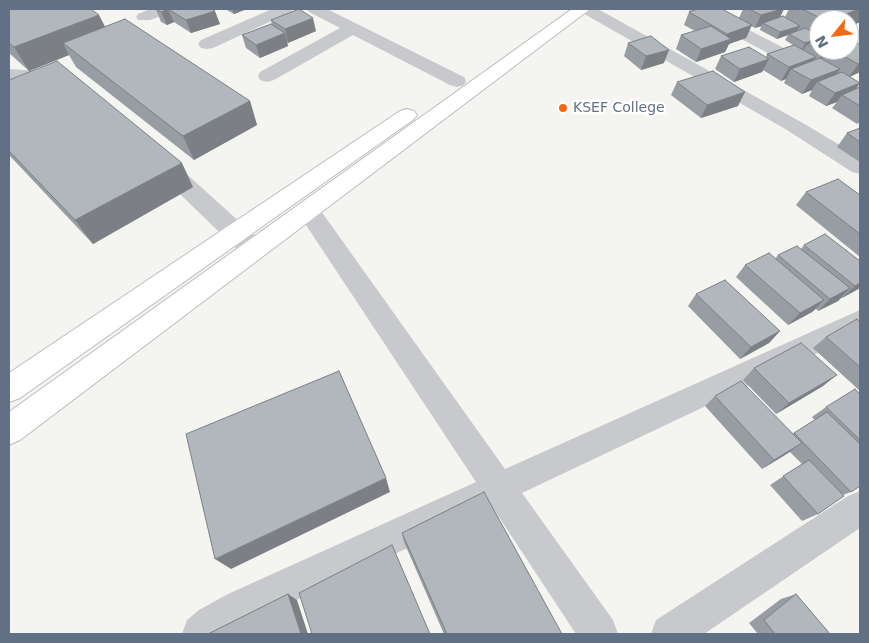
<!DOCTYPE html>
<html>
<head>
<meta charset="utf-8">
<style>
  body { margin:0 }
  #map { position:relative; width:869px; height:643px; overflow:hidden; background:#f4f5f0; font-family:"DejaVu Sans",sans-serif }
  canvas { display:block }
  .frame { position:absolute; inset:0; border:10px solid #617085; pointer-events:none }
  .north { position:absolute; left:809px; top:10px; width:50px; height:50px; box-sizing:border-box; background:#fff; border:1px solid #c0c6ce; border-radius:50%; rotate:241deg; font-size:14px; font-weight:700; line-height:20px; text-align:center; color:#617085 }
  .north::after { content:''; display:block; margin:auto; width:18px; height:22px; background:#f56711; clip-path:polygon(50% 0,100% 100%,50% 72%,0 100%) }
</style>
</head>
<body>
<div id="map">
<canvas width="869" height="643"></canvas>
<div class="frame"></div>
<div class="north">N</div>
</div>
<script>
const ctx = document.querySelector('canvas').getContext('2d');
ctx.lineJoin = 'round';
const poly = rows => new Path2D(rows.map(r => 'M' + r).join(''));
function strokePath(path, color, width, dash) { ctx.strokeStyle = color; ctx.lineWidth = width; ctx.lineCap = dash ? 'butt' : 'round'; ctx.setLineDash(dash || []); ctx.stroke(path); }
function fill(path, color) { ctx.fillStyle = color; ctx.fill(path, 'evenodd'); }
function drawText(font, color, halo, rows, align = 'center') {
  ctx.font = font + ' "DejaVu Sans",sans-serif'; ctx.lineWidth = 5; ctx.setLineDash([]); ctx.textBaseline = 'middle'; ctx.strokeStyle = halo; ctx.fillStyle = color; for (const [text, x, y, turn = 0] of rows) {
    ctx.save(); ctx.translate(x, y); ctx.rotate((+turn || 0) * Math.PI / 180); ctx.textAlign = isNaN(turn) ? turn : align; if (halo) ctx.strokeText(text, 0, 0); ctx.fillText(text, 0, 0); ctx.restore();
  }
}
const major = poly([
  [572,9,590,9,20,440,9,445,9,412,572,9],
  [407,109,414,111,417,115,414,119,20,398,9,402,9,373,400,111,407,109]
]);
strokePath(major, '#b9bcc0', 2);
fill(poly([
  [151,9,174,9,172,12,150,20,138,20,136,17,138,14,151,9],
  [272,9,293,9,291,12,213,48,207,49,201,48,198,44,201,40,272,9],
  [307,9,327,9,464,77,466,81,464,85,457,87,450,85,353,35,274,80,267,82,260,80,258,76,260,72,340,28,309,12,307,9],
  [579,9,598,9,801,122,860,157,860,174,852,172,787,130,581,12,579,9],
  [688,9,708,9,860,87,860,100,853,98,690,12,688,9],
  [9,69,54,72,61,74,63,78,61,82,54,84,14,82,9,80,9,69],
  [162,157,170,159,263,243,266,250,263,257,254,259,245,257,154,169,151,164,154,159,162,157],
  [308,202,316,204,505,469,860,310,860,333,522,493,613,620,618,634,576,634,493,508,254,620,232,634,182,634,187,620,199,610,228,594,476,482,300,216,296,210,300,204,308,202],
  [860,491,860,528,704,634,651,634,656,620,848,496,860,491]
]), '#c7c9cd');
fill(major, '#fff');
fill(poly([
  [9,9,105,27,250,101,257,125,194,160,76,67,69,55,29,71,9,53],
  [156,9,212,9,220,24,191,33,174,22,167,25,161,22],
  [225,9,247,9,234,14],
  [743,9,784,9,780,17,785,17,789,9,860,9,860,22,849,27,849,20,819,20,819,50,849,50,860,44,860,72,850,77,860,83,860,84,859,84,856,89,860,87,860,122,857,124,832,108,837,102,826,106,809,96,812,90,802,94,784,83,786,79,781,81,763,70,762,72,734,82,715,69,721,56,766,57,767,54,793,45,785,40,788,35,777,39,760,30,761,26,755,28,751,26,746,38,729,44,725,52,696,62,676,49,681,35,695,31,684,25,689,12,739,18],
  [271,20,316,31,288,43,287,42,288,46,260,58,246,48,242,35,272,25],
  [628,43,664,63,641,70,624,56],
  [9,80,193,187,93,244,9,155],
  [677,82,738,106,701,118,671,95],
  [860,128,860,162,837,147,847,133],
  [806,192,860,195,860,257,796,205],
  [804,245,860,288,842,298,841,298,838,301,818,311,816,309,812,312,788,325,736,277,745,265,775,259,778,255,801,249],
  [696,294,780,331,769,343,740,359,688,306],
  [860,322,860,391,813,348,826,337],
  [754,368,823,386,776,414,743,380],
  [860,394,860,486,851,492,843,495,818,514,802,521,770,485,802,464,790,452,762,469,705,406,715,396,792,434,815,420,812,417,826,407],
  [402,533,562,634,444,634,404,542],
  [796,594,830,634,758,634,749,623,781,599]
]), '#989da3');
fill(poly([
  [168,9,174,22,167,25,161,12],
  [232,9,247,9,234,14],
  [782,9,784,9,778,21,763,23,761,26,755,28,761,15],
  [859,9,860,9,860,22,849,27,849,20,831,20],
  [215,11,220,24,191,33,186,20],
  [99,15,111,38,63,43,69,55,29,71,14,47],
  [313,18,316,31,288,43,285,29],
  [752,25,746,38,729,44,725,52,696,62,701,49,724,41,727,34],
  [800,26,796,32,789,34,788,35,777,39,780,32],
  [285,33,288,46,260,58,256,45],
  [819,36,819,42,807,44,804,49,802,50,805,43],
  [669,50,664,63,641,70,646,56],
  [826,52,822,59,819,60,823,53],
  [816,57,808,70,791,69,786,79,781,81,789,67],
  [769,59,762,72,734,82,740,69],
  [860,63,860,72,849,77,858,64],
  [840,69,831,83,817,82,812,90,802,94,811,80],
  [860,83,851,96,842,95,837,102,826,106,835,93],
  [745,92,738,106,701,118,707,105],
  [250,101,257,125,194,160,183,136],
  [182,163,193,187,93,244,75,220],
  [860,283,860,288,842,298,855,286],
  [850,288,838,301,818,311,830,299],
  [824,300,812,312,788,325,800,313],
  [780,331,769,343,740,359,751,347],
  [837,375,823,386,776,414,789,403],
  [802,443,788,453,762,469,774,460],
  [386,478,390,492,231,569,215,559],
  [288,594,297,600,308,634,301,634]
]), '#7c8084');
const building = poly([
  [9,9,91,9,99,15,14,47,9,43,9,9],
  [156,9,212,9,215,11,186,20,168,9,161,12,156,9],
  [299,9,313,18,285,29,271,20,299,9],
  [698,9,722,9,752,25,727,34,689,12,698,9],
  [749,9,782,9,761,15,749,9],
  [802,9,859,9,831,20,825,20,802,9],
  [783,16,800,26,780,32,763,23,783,16],
  [125,19,250,101,183,136,63,43,125,19],
  [271,24,285,33,256,45,242,35,271,24],
  [711,26,731,39,701,49,681,35,711,26],
  [805,28,819,35,819,38,805,43,789,34,805,28],
  [651,36,669,50,646,56,628,43,651,36],
  [851,39,860,44,860,63,858,64,833,50,849,50,849,40,851,39],
  [819,40,819,50,827,50,826,52,823,53,807,44,819,40],
  [794,45,816,57,789,67,767,54,794,45],
  [749,47,769,59,740,69,721,56,749,47],
  [820,58,840,69,811,80,791,69,820,58],
  [57,61,182,163,75,220,9,151,9,80,57,61],
  [713,71,745,92,707,105,677,82,713,71],
  [842,72,860,83,835,93,817,82,842,72],
  [860,87,860,106,842,95,860,87],
  [860,128,860,142,847,133,860,128],
  [838,179,860,195,860,234,806,192,838,179],
  [825,234,860,261,860,283,855,286,804,245,825,234],
  [797,246,850,288,830,299,778,255,797,246],
  [769,253,824,300,800,313,745,265,769,253],
  [725,280,780,331,751,347,696,294,725,280],
  [857,319,860,322,860,367,826,337,857,319],
  [801,343,837,375,789,403,754,368,801,343],
  [339,371,386,478,215,559,186,434,339,371],
  [741,381,802,443,774,460,715,396,741,381],
  [855,389,860,394,860,440,826,407,855,389],
  [827,412,860,444,860,486,851,492,794,433,827,412],
  [809,460,844,496,818,514,783,476,809,460],
  [484,492,562,634,447,634,402,533,484,492],
  [392,545,430,634,312,634,299,593,392,545],
  [288,594,301,634,208,634,288,594],
  [796,594,830,634,775,634,764,620,796,594]
]);
fill(building, '#b1b7bd');
strokePath(building, '#7c8084', 1);
for (const [x, y, r, color] of [
  [563,108,5,"#f56711"]
]) { const dot = new Path2D(); dot.arc(x, y, r, 0, 2 * Math.PI); ctx.fillStyle = color; ctx.fill(dot); strokePath(dot, '#fff', 2); }
drawText('14px', '#617085', '#fff', [
  ["KSEF College",573,108]
], 'left');
</script>
</body>
</html>
